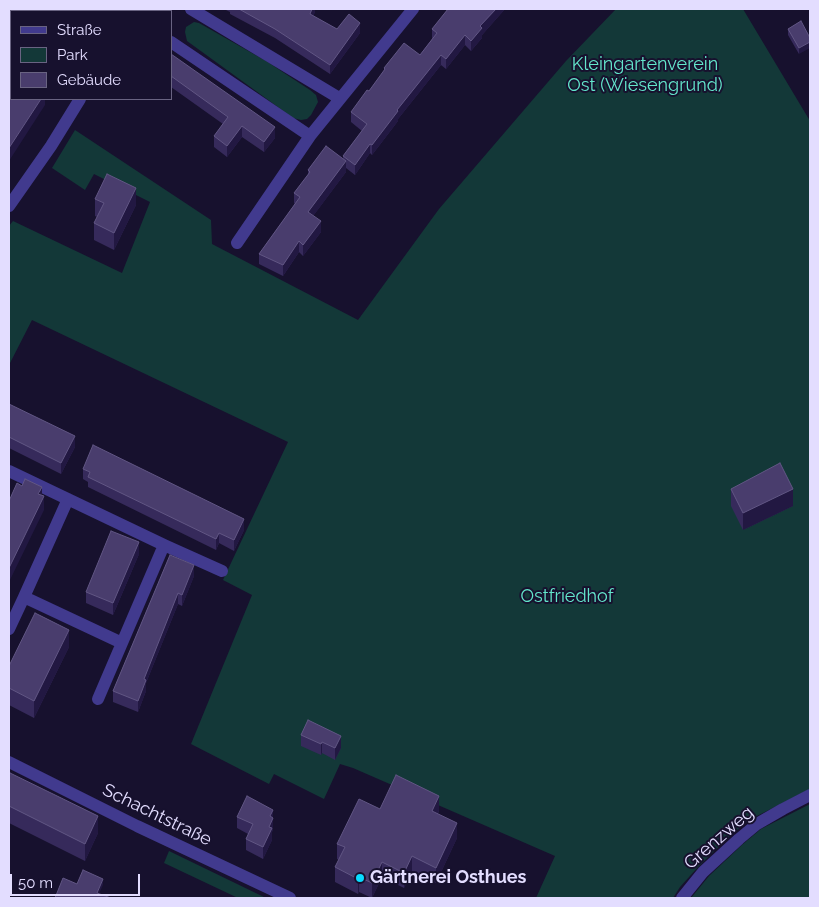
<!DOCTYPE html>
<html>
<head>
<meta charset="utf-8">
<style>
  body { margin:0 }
  #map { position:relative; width:819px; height:907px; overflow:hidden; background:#17112e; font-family:Raleway,sans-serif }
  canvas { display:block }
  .frame { position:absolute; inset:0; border:10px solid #e3ddff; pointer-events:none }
  .legend { position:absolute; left:10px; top:10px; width:162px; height:90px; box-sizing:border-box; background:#17112e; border:1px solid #696382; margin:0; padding:6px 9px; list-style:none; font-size:15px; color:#e3ddff }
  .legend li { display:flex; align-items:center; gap:10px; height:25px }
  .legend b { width:25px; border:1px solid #696382 }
  .scale { position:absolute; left:10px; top:874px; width:130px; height:22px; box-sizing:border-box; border:2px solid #e3ddff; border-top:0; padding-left:6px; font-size:15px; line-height:18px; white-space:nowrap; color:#e3ddff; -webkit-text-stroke:4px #17112e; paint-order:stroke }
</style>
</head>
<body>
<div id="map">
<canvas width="819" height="907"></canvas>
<div class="frame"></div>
<ul class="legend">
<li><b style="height:6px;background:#413a8e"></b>Straße</li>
<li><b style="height:14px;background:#133838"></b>Park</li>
<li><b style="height:14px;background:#493d6d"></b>Gebäude</li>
</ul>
<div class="scale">50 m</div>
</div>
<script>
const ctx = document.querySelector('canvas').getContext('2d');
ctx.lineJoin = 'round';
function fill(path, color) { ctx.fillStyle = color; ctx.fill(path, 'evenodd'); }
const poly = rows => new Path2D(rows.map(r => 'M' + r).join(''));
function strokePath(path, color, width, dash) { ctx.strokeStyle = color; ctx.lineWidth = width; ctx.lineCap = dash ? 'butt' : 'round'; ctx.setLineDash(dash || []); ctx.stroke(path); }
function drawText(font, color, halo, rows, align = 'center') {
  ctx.font = font + ' Raleway,sans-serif'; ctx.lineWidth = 4; ctx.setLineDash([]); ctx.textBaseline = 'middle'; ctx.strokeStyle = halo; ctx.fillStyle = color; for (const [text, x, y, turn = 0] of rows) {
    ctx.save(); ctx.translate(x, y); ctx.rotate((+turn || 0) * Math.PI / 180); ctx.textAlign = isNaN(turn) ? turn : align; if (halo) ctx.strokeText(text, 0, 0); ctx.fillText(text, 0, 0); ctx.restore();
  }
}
fill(poly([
  [616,9,743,9,810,121,810,789,751,819,733,833,698,867,680,887,673,898,536,898,555,856,353,768,340,764,324,799,274,774,269,784,191,744,252,595,223,580,288,442,32,320,9,365,9,226,13,221,122,273,150,202,94,174,85,190,52,168,75,130,211,220,212,244,358,320,439,209,566,61],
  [194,22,199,23,266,61,310,90,316,95,318,102,311,115,307,119,301,120,293,118,187,41,185,32,186,27],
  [810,804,810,898,691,898,709,876,743,844,761,829],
  [169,851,266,898,238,898,164,863]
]), '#133838');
strokePath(poly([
  [191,9,339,98],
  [137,11,138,9],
  [171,42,310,136],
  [9,206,51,146,80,99],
  [237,243,310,136,413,9],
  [9,471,164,545,122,643,24,597,9,629],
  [164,545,222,571],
  [24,597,68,499],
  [98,699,122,643],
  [9,762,137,826,290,898],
  [682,898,703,872,739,839,757,824,783,809,810,795]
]), '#413a8e', 12);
fill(poly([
  [224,9,315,9,315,12,313,16,337,29,360,33,330,74,275,38,230,14,230,12],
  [448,9,505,9,482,35,482,38,471,51,465,45,446,69,441,65,398,119,398,121,372,155,370,153,355,175,346,168,346,172,313,216,321,232,303,256,299,252,283,276,259,264,259,254,295,204,294,203,294,193,308,175,308,170,343,159,343,156,362,131,351,122,351,112,369,91,384,71,384,68,420,55,432,39,432,29],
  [801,21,799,54,788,35,788,29],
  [171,54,275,138,264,152,242,137,227,157,214,147,214,136,223,124,171,87],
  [95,199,136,205,114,250,94,240,94,223,97,217,95,216],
  [9,404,75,447,61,474,9,448],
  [83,469,244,530,234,551,219,543,216,550,88,487,88,482,83,479],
  [731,489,793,506,743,530,731,506],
  [139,554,113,615,86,603,86,592],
  [170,555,194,576,182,606,178,604,146,683,146,691,138,712,113,702,113,691],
  [69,647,34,718,9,705,9,666],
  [301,735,341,748,335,760,322,753,321,755,301,746],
  [9,776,98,833,85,861,9,823],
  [380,809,439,810,438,814,457,838,436,883,412,871,404,888,382,877,372,898,359,892,358,894,335,882,335,867,339,860,337,859,337,844],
  [237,817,273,821,273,829,272,832,272,840,263,859,246,850,246,839,248,834,237,828]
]), '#362a5b');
fill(poly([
  [99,9,106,9,105,11,97,11],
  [312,9,315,9,315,12,310,23,310,14],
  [496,9,505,9,482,35,482,38,471,51,471,41,480,26],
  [360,23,360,33,330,74,330,65],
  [465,35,465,45,446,69,446,59],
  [810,42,810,48,799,54,799,48],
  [441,55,441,65,398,119,398,121,372,155,372,145,397,110],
  [41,99,45,99,45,105,9,161,9,148],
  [242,126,242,137,227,157,227,146],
  [275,127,275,138,264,152,264,142],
  [370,144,370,153,355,175,355,165],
  [346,161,346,172,308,223,308,212],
  [136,188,136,205,114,250,114,233],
  [321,221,321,232,303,256,303,245],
  [299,241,299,252,283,276,283,265],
  [75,436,75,447,61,474,61,463],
  [42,487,42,500,44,496,44,510,9,582,9,568],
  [793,489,793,506,743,530,743,513],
  [244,519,244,530,234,551,234,540],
  [219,533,219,543,216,550,216,539],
  [139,542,139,554,113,615,113,603],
  [194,565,194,576,182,606,182,595],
  [178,593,178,604,146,683,146,691,138,712,138,701,144,679],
  [69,630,69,647,34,718,34,701],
  [341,736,341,748,335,760,335,748],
  [322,742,322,753,321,755,321,744],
  [439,796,439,810,432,826,432,811],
  [273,810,273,829,272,832,272,840,263,859,263,847,270,816],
  [98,816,98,833,85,861,85,844],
  [457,823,457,838,436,883,436,868],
  [412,856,412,871,404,888,404,873],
  [382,862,382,877,372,898,372,883],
  [359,877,359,892,358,894,358,879],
  [103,879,103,885,97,898,97,893]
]), '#221842');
const building = poly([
  [77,9,99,9,97,11,75,11,77,9],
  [239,9,312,9,310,14,337,29,349,14,360,23,330,65,275,29,239,9],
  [448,9,496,9,480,26,482,28,471,41,465,35,446,59,441,55,397,110,398,111,372,145,370,144,355,165,343,156,367,124,351,112,367,90,369,91,385,69,384,68,404,43,420,55,437,33,432,29,448,9],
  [801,21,810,38,810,42,799,48,788,29,801,21],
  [171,54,275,127,264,142,242,126,227,146,214,136,228,117,171,76,171,54],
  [11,90,11,99,41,99,9,148,9,94,11,90],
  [326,146,346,161,308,212,321,221,303,245,299,241,283,265,259,254,300,197,294,193,310,172,308,170,326,146],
  [107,174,136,188,114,233,94,223,104,203,95,199,107,174],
  [9,404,75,436,61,463,9,437,9,404],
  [93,445,244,519,234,540,219,533,216,539,88,477,90,472,83,469,93,445],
  [780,463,793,489,743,513,731,489,780,463],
  [25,479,42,487,38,494,44,496,9,568,9,501,17,483,22,486,25,479],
  [111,531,139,542,113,603,86,592,111,531],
  [170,555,194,565,182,595,178,593,144,679,146,680,138,701,113,691,170,555],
  [35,613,69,630,34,701,9,688,9,666,35,613],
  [308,720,341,736,335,748,322,742,321,744,301,735,308,720],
  [10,773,98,816,85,844,9,806,9,776,10,773],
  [396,775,439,796,432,811,457,823,436,868,412,856,404,873,382,862,372,883,359,877,358,879,335,867,345,847,337,844,359,799,380,809,396,775],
  [247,796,273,810,270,816,273,818,269,827,272,828,263,847,246,839,253,824,237,817,247,796],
  [83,870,103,879,97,893,111,898,55,898,63,878,77,884,83,870]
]);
fill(building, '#493d6d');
strokePath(building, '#615684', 1);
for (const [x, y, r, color] of [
  [360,878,5,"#09dcff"]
]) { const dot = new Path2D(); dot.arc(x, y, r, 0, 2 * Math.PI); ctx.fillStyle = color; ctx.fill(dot); strokePath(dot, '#17112e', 2); }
drawText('18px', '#63e6cb', '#17112e', [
  ["Kleingartenverein",645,65],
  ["Ost (Wiesengrund)",645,86],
  ["Ostfriedhof",567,597]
]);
drawText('18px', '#e3ddff', '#17112e', [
  ["Schachtstraße",157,815,26],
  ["Grenzweg",719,838,-41]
]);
drawText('bold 18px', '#e3ddff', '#17112e', [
  ["Gärtnerei Osthues",370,878]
], 'left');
</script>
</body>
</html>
